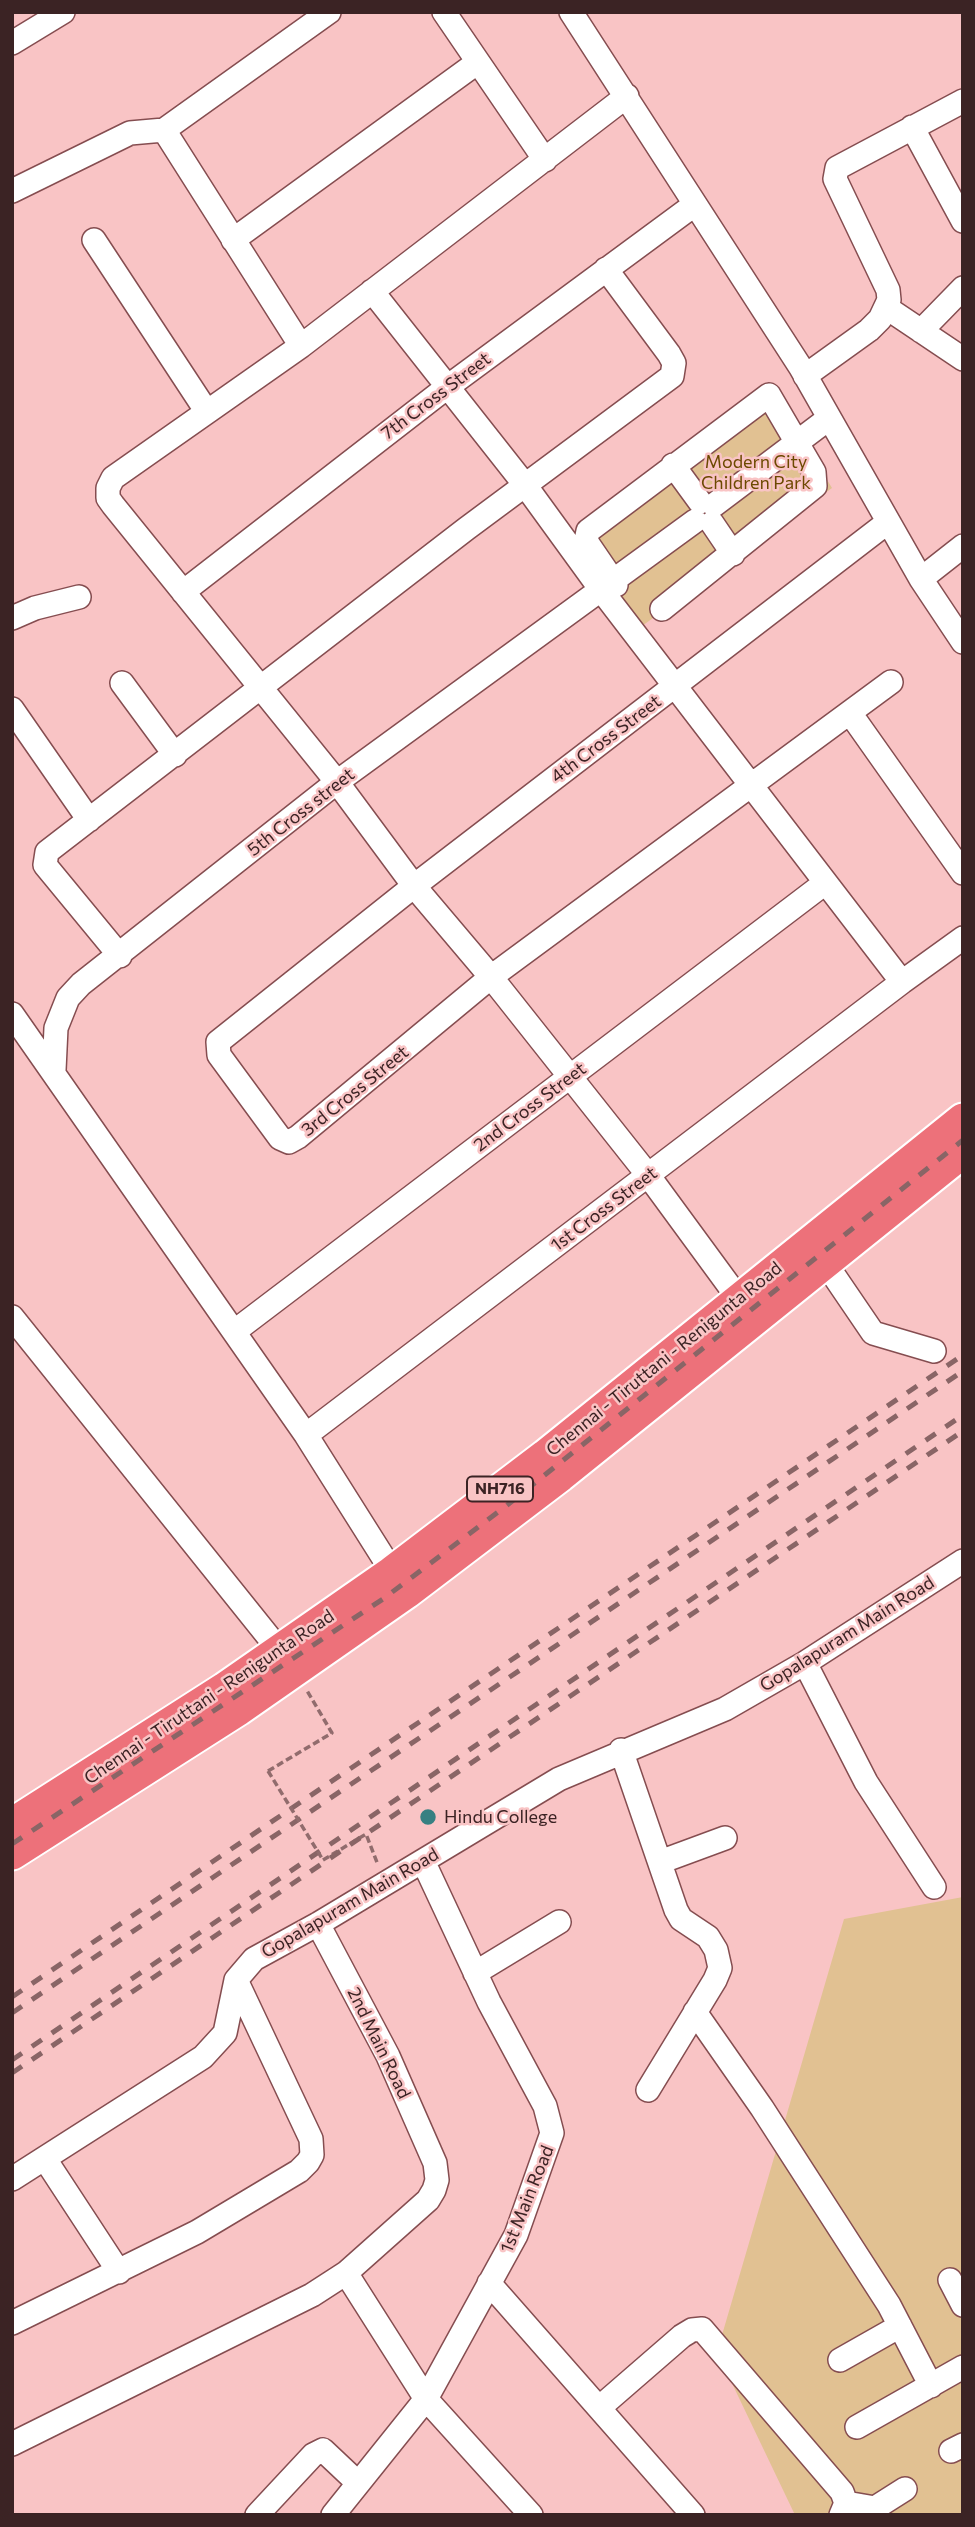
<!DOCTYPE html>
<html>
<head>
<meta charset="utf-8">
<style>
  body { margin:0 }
  #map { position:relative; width:975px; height:2527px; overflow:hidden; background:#f9c4c5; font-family:Commissioner,sans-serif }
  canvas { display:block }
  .frame { position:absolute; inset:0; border:14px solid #3b2324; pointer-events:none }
</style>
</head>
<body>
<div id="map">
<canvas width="975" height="2527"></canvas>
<div class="frame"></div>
</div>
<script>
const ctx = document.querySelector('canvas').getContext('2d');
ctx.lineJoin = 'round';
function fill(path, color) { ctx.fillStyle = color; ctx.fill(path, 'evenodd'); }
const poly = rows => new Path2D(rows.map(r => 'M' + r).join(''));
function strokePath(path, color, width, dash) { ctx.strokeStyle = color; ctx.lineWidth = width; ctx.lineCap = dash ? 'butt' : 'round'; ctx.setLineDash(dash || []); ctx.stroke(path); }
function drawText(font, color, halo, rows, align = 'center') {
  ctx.font = font + ' Commissioner,sans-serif'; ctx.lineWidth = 5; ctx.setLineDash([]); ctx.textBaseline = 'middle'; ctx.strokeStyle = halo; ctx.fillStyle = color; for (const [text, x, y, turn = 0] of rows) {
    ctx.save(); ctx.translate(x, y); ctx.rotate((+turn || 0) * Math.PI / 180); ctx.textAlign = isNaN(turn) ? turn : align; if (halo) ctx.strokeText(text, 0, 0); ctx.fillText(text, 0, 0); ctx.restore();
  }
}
fill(poly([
  [772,388,832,488,642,626,579,536],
  [963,1897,963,2515,795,2515,717,2352,844,1919]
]), '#e1c192');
const minor = poly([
  [444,12,545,160],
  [571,12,801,368,921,579,963,642],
  [12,43,63,12],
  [627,96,301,346,113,478,108,488,108,498,113,505,337,782,414,886,491,977,298,1137,289,1142,280,1138,219,1055,218,1042,414,886,888,522],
  [912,127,963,221],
  [164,130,301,346],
  [12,191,130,133,164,130,329,12],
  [94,240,207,412],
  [233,240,478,62],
  [372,291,525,485,602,591,902,982,963,938],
  [887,308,963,359],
  [921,331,963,288],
  [805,376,869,330,880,319,889,300,888,290,835,179,837,168,963,101],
  [673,465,700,502],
  [714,505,828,419],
  [712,523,733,554],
  [921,579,963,546],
  [616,585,586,541,588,531,769,395,814,472,815,486,662,609],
  [183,592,446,388,694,205],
  [12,618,35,608,79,597],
  [122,683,175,755],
  [12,709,89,820],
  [850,713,963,873],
  [120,956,45,865,47,852,466,529,672,376,674,363,669,354,606,269],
  [12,1014,306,1435,400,1584],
  [54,1070,56,1028,68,998,81,984,337,782,695,521],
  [824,1261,873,1333,934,1351],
  [747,1310,648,1175,491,977,891,682],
  [12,1317,288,1661],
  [235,1331,825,883],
  [306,1435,902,982],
  [805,1663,866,1782,934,1887],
  [621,1750,676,1910,681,1919,708,1937,716,1950,720,1968,715,1980,648,2090],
  [660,1862,725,1838],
  [475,1973,559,1922],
  [695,2012,762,2108,889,2305,931,2386],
  [45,2159,119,2272],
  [12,2179,203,2057,225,2033,236,1980,254,1959,318,1924,559,1779,725,1709,805,1663,963,1561],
  [346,2273,426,2399,531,2515],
  [950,2280,963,2305],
  [489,2283,693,2515],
  [12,2323,197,2232,299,2171,308,2162,312,2155,311,2139,236,1980],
  [840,2360,900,2326],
  [599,2408,682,2336,692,2330,702,2329,842,2492,846,2503,841,2515],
  [857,2427,963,2367],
  [12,2444,312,2295,346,2273,428,2200,434,2190,437,2180,435,2163,388,2056,318,1924],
  [951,2451,963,2445],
  [846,2503,875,2508,905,2489],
  [257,2515,313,2455,323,2450,358,2483],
  [333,2515,426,2399,516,2235,552,2133,545,2106,489,2002,423,1861]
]);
const highway = poly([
  [12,1825,225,1689,392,1573,546,1456,963,1120],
  [12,1853,238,1709,406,1592,560,1475,963,1151]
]);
strokePath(minor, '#854d50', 26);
strokePath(highway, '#fff', 37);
strokePath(poly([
  [268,1771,332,1733,306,1689],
  [323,1860,366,1834,378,1865]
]), '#916c6d', 3.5, [7, 3.5]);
strokePath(minor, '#fff', 23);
strokePath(highway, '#ed717a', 33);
strokePath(poly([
  [12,1844,383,1599,506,1506,963,1140],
  [12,1997,963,1355],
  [12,2013,963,1371],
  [12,2060,963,1415],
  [12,2073,963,1431]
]), '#896566', 5, [12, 12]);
strokePath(poly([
  [268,1771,323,1860]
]), '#916c6d', 3.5, [7, 3.5]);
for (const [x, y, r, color] of [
  [428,1817,9,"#378082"]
]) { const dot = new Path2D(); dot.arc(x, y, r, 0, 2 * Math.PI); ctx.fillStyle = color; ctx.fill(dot); strokePath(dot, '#f9c4c5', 2.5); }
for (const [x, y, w] of [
  [500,1489,66]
]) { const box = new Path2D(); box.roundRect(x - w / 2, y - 12.5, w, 25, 5); ctx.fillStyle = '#f9c4c5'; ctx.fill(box); strokePath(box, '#3b2324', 2); }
drawText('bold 16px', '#3b2324', null, [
  ["NH716",500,1489]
]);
drawText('18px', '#3b2324', '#f9c4c5', [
  ["7th Cross Street",436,396,-37],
  ["4th Cross Street",606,739,-37],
  ["5th Cross street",301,812,-38],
  ["3rd Cross Street",355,1091,-39],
  ["2nd Cross Street",530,1107,-37],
  ["1st Cross Street",604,1209,-37],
  ["Chennai - Tiruttani - Renigunta Road",664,1359,-39],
  ["Gopalapuram Main Road",847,1634,-32],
  ["Chennai - Tiruttani - Renigunta Road",209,1697,-34],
  ["Gopalapuram Main Road",350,1903,-30],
  ["2nd Main Road",379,2043,64],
  ["1st Main Road",527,2199,-68]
]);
drawText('18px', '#6c4900', '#f9c4c5', [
  ["Modern City",756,462],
  ["Children Park",756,483]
]);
drawText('18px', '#3b2324', '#f9c4c5', [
  ["Hindu College",444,1817]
], 'left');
</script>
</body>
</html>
